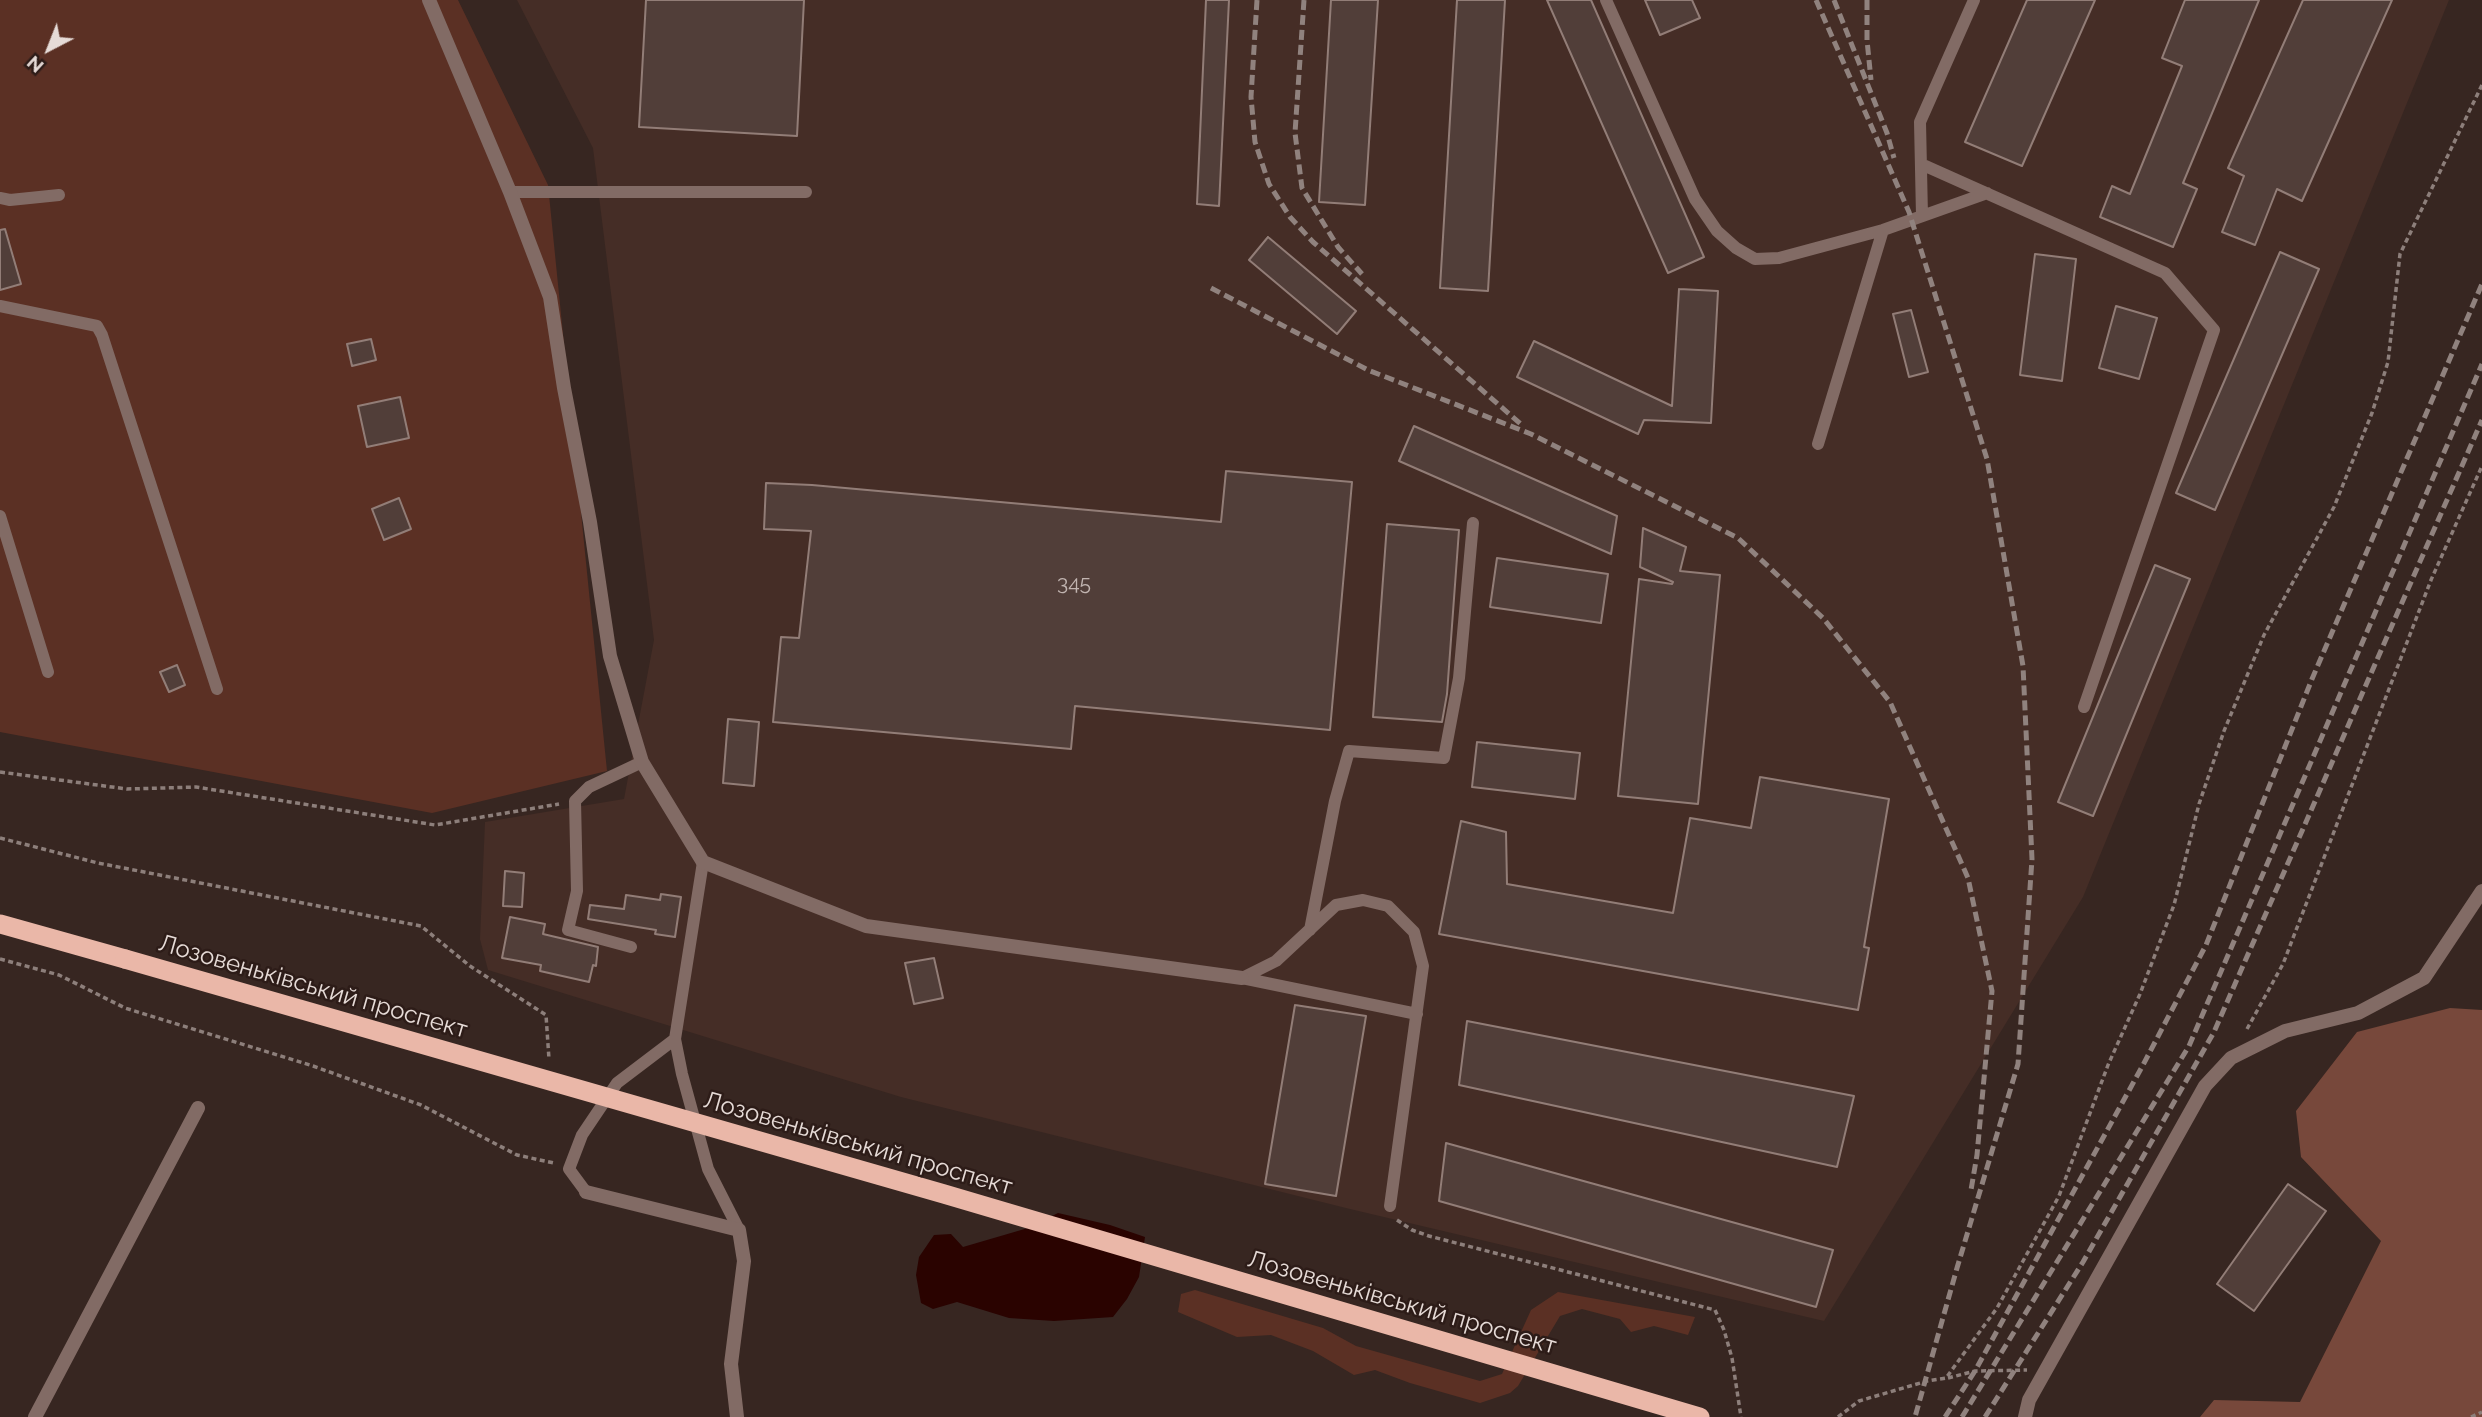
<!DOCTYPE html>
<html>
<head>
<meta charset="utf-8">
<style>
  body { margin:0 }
  #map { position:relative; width:2482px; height:1417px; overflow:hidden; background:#372621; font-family:Raleway,sans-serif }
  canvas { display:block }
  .north { position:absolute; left:14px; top:14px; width:70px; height:70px; -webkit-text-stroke:5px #2d1c18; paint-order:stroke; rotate:222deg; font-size:19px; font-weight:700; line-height:28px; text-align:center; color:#e6dbd7 }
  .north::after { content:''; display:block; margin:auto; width:24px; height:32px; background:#e6dbd7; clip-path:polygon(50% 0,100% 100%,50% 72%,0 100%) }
</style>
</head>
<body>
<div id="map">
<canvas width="2482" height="1417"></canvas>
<div class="north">N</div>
</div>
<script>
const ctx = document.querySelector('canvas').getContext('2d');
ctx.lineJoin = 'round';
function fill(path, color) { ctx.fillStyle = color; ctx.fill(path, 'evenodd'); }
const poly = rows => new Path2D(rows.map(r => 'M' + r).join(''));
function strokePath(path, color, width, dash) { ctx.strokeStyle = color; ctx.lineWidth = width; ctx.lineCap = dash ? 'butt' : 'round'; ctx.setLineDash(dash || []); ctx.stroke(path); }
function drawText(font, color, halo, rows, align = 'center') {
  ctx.font = font + ' Raleway,sans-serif'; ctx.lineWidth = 5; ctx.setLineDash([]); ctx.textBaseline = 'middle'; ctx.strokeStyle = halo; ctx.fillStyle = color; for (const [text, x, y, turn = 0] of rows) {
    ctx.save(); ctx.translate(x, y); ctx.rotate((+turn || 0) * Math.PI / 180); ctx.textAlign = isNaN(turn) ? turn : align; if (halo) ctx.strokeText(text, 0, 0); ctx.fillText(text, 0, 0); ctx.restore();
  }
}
fill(poly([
  [517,0,2449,0,2083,897,1824,1321,1350,1209,901,1097,488,970,480,939,485,822,624,799,654,640,593,148]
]), '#452d26');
fill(poly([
  [0,0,458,0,548,185,607,771,432,813,0,732],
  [1195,1290,1323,1328,1356,1346,1480,1381,1502,1374,1531,1310,1558,1292,1695,1317,1688,1335,1654,1326,1631,1332,1620,1319,1582,1309,1560,1316,1518,1386,1510,1393,1480,1403,1410,1383,1375,1370,1354,1375,1313,1351,1271,1335,1237,1337,1178,1312,1181,1294]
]), '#5b3024');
fill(poly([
  [2450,1008,2482,1010,2482,1417,2200,1417,2214,1400,2300,1402,2381,1241,2301,1157,2296,1111,2357,1032]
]), '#77483b');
fill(poly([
  [1058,1213,1110,1225,1145,1237,1139,1277,1127,1299,1113,1317,1054,1321,1009,1318,957,1302,933,1309,921,1303,916,1275,919,1257,934,1235,951,1234,963,1247,1028,1228]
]), '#2a0300');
const building = poly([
  [646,0,804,0,797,136,639,127,646,0],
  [1206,0,1229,0,1219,206,1197,204,1206,0],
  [1331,0,1378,0,1365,205,1319,202,1331,0],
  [1457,0,1505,0,1488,291,1440,288,1457,0],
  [1547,0,1591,0,1704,257,1668,273,1547,0],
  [1645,0,1692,0,1700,18,1660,35,1645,0],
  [2027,0,2095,0,2022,166,1965,142,2027,0],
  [2185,0,2259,0,2183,183,2197,189,2173,247,2100,217,2112,186,2130,194,2182,66,2162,58,2185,0],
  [2303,0,2392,0,2302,201,2277,189,2255,245,2222,232,2244,176,2228,168,2303,0],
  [5,229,21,284,0,290,0,230,5,229],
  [1268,237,1356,311,1337,334,1249,260,1268,237],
  [2280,252,2319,269,2215,510,2176,493,2280,252],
  [2035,254,2076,259,2062,381,2020,375,2035,254],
  [1679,289,1718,291,1711,423,1644,420,1638,434,1517,377,1534,341,1672,406,1679,289],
  [2116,306,2157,318,2139,379,2099,368,2116,306],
  [1911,310,1928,372,1909,377,1893,314,1911,310],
  [371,339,376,360,352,366,347,344,371,339],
  [400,397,409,438,367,447,358,406,400,397],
  [1414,426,1617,516,1611,554,1399,461,1414,426],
  [1226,471,1352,482,1330,730,1075,706,1071,749,773,722,781,637,799,638,811,531,764,529,766,483,812,485,1221,522,1226,471],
  [399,498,411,529,384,540,372,509,399,498],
  [1387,524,1459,530,1447,694,1442,722,1373,717,1387,524],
  [1643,528,1686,547,1680,571,1720,575,1698,804,1618,796,1639,579,1672,584,1673,582,1640,567,1643,528],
  [1497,558,1608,574,1601,623,1490,607,1497,558],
  [2155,565,2190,579,2093,816,2058,802,2155,565],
  [177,665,185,685,169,692,160,672,177,665],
  [728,719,759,722,754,786,723,783,728,719],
  [1477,742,1580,753,1575,799,1472,787,1477,742],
  [1760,777,1889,799,1864,947,1869,948,1858,1010,1439,934,1461,821,1506,832,1507,884,1673,913,1690,818,1751,828,1760,777],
  [505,871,524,873,522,907,503,906,505,871],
  [661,894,681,897,675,937,655,934,656,930,588,919,590,905,624,909,626,895,660,900,661,894],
  [510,917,545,924,543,934,598,947,596,966,593,965,589,982,540,971,541,965,502,958,510,917],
  [934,958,943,998,914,1004,905,963,934,958],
  [1295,1005,1366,1016,1336,1196,1265,1184,1295,1005],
  [1467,1021,1854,1096,1837,1167,1459,1085,1467,1021],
  [1446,1143,1833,1250,1816,1307,1439,1201,1446,1143],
  [2288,1184,2326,1211,2254,1311,2217,1284,2288,1184]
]);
fill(building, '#513e39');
strokePath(building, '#927d77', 2);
strokePath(poly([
  [0,772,127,789,196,787,435,825,559,804],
  [0,838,98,863,421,926,470,966,546,1015,549,1059],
  [0,959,59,975,125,1008,313,1066,421,1105,517,1155,554,1163],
  [2247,1029,2283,964,2431,580,2482,466],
  [1397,1220,1412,1230,1429,1236,1715,1310,1724,1330,1732,1358,1741,1417],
  [1948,1378,1975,1371,2027,1370],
  [1838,1417,1859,1401,1927,1381,1946,1378,1997,1308,2059,1196,2108,1065,2140,994,2174,905,2199,804,2224,731,2264,635,2334,507,2372,413,2388,362,2400,254,2482,85],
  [2471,1417,2482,1412]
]), '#8d7f7b', 3.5, [5, 3.5]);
strokePath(poly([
  [1606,0,1695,199,1717,231,1736,248,1755,259,1779,258,1883,230,1987,193],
  [1921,164,2165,273,2214,330,2084,707],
  [510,192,806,192],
  [0,198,10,200,59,195],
  [1922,216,1920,122,1974,0],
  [0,306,97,326,102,335,217,689],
  [1818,444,1883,230],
  [0,516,48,672],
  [703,862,675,1039,682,1074,708,1169,739,1230],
  [1310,930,1335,801,1349,751,1444,758,1459,678,1473,523],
  [631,947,568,930,577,891,575,801,589,787,642,762],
  [1242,978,1276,961,1336,905,1363,900,1388,906,1414,932,1423,966,1390,1206],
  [1242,978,1417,1014],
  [586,1192,569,1169,582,1135,617,1083,675,1039]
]), '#826b65', 12);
strokePath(poly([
  [429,0,510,192,550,297,564,388,590,522,610,656,642,762,703,862,866,926,1242,978],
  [586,1192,739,1230,744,1261,731,1364,737,1417],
  [35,1417,198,1108],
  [2025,1417,2029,1400,2205,1086,2231,1058,2285,1031,2358,1013,2424,978,2482,891]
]), '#826b65', 14);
strokePath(poly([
  [0,924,125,959]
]), '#eab7a8', 19);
strokePath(poly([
  [1257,0,1251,97,1255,142,1269,184,1290,217,1313,242,1523,426],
  [1304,0,1295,133,1302,188,1338,247,1362,274],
  [1816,0,1909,212,1987,459,2023,666,2032,859,2018,1064,1957,1268,1915,1417],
  [1834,0,1887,133,1894,158],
  [1867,0,1867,40,1871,80],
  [1211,288,1368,370,1531,434,1738,538,1823,618,1890,702,1968,878,1992,991,1977,1155,1971,1190],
  [1945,1417,1975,1371,2143,1065,2206,945,2312,679,2482,284],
  [1962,1417,2189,1046,2482,364],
  [1985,1417,2083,1262,2214,1032,2482,420]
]), '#90827e', 5, [10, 5]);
strokePath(poly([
  [125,959,944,1194,1700,1417]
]), '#eab7a8', 19);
drawText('21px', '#c1b4b0', null, [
  ["345",1074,584]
]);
drawText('24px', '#e6dbd7', '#2d1c18', [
  ["Лозовеньківський проспект",313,987,16],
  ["Лозовеньківський проспект",858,1144,16],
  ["Лозовеньківський проспект",1402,1303,16]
]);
</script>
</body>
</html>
